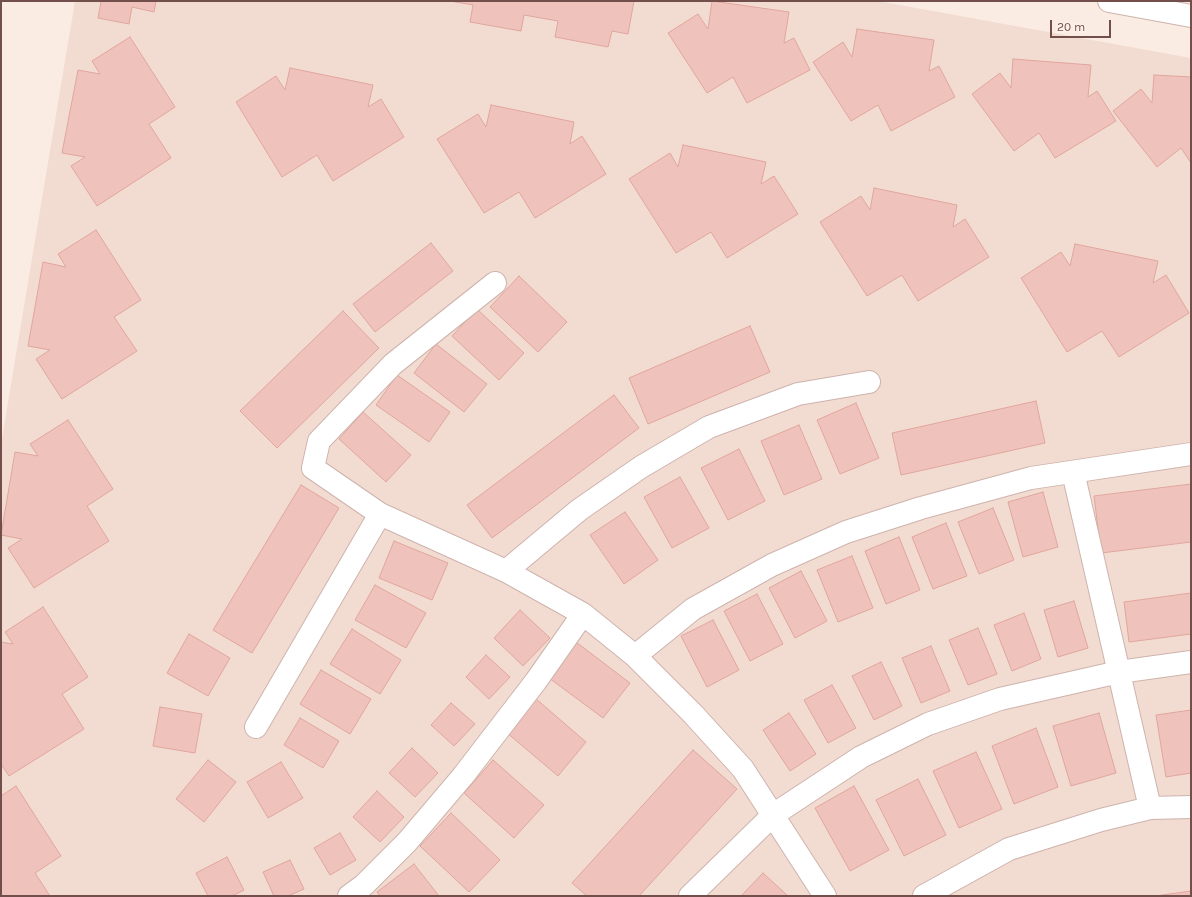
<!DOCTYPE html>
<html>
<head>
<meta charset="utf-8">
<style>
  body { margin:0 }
  #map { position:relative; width:1192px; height:897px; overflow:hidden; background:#fbece3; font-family:Karla,sans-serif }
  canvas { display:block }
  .frame { position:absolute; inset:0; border:2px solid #724f4a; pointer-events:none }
  .scale { position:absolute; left:1050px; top:20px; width:61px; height:18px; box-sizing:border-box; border:2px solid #724f4a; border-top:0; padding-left:5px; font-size:12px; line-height:14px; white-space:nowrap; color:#724f4a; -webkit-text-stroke:3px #fef0e9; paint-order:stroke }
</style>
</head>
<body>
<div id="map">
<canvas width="1192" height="897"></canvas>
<div class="frame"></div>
<div class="scale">20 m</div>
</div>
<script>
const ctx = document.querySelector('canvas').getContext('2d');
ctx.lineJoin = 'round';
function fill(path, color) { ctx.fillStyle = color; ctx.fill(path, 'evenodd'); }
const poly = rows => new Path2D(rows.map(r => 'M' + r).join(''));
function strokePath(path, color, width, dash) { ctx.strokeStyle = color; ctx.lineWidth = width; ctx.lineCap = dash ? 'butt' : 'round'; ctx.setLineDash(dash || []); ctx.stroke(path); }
fill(poly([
  [75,1,878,1,1191,58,1191,896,1,896,1,444]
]), '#f2dcd1');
const building = poly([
  [97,1,156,1,154,12,132,7,129,24,98,18,101,2,97,1],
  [450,1,634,1,628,34,612,31,608,47,555,37,558,21,524,15,521,31,470,22,473,5,450,1],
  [712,1,789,12,784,43,794,38,810,70,747,103,733,77,707,93,668,33,698,14,708,29,712,1],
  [857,29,934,40,929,71,939,66,955,97,891,131,878,105,851,121,813,62,843,42,852,57,857,29],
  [130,37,175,107,149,124,171,158,97,206,71,166,85,157,62,153,78,70,100,74,92,61,130,37],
  [1013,59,1091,65,1088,97,1097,91,1116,121,1055,158,1039,133,1014,151,972,94,1000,73,1011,88,1013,59],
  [290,68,373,85,368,107,381,99,404,137,333,181,317,155,282,177,236,102,276,76,285,90,290,68],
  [1154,75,1191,77,1191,163,1181,148,1157,167,1113,111,1141,89,1152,103,1154,75],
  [491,105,574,122,570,144,582,136,606,174,535,218,519,192,484,213,437,139,478,114,486,127,491,105],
  [683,145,766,162,761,184,774,176,798,214,727,258,711,232,676,253,629,179,670,153,678,167,683,145],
  [874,188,957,205,953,227,965,219,989,257,918,301,902,275,867,296,820,222,861,196,870,210,874,188],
  [96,230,141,300,114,317,137,351,62,399,36,359,50,350,28,346,43,262,66,267,58,254,96,230],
  [431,243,453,271,375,332,353,304,431,243],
  [1075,244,1158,261,1153,283,1166,275,1189,313,1119,357,1102,331,1067,352,1021,278,1061,252,1070,266,1075,244],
  [519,276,567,322,538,352,490,307,519,276],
  [477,309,524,353,499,380,452,336,477,309],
  [343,311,379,348,277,448,240,411,343,311],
  [750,326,770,372,648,424,629,378,750,326],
  [436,344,487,384,464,412,414,373,436,344],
  [397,375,450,412,429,442,376,405,397,375],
  [614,395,639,428,492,538,467,505,614,395],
  [1036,401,1045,443,901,475,892,433,1036,401],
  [856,403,879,458,840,474,817,420,856,403],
  [363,412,411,455,386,482,339,439,363,412],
  [68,420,113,489,87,506,109,541,34,588,8,548,22,539,1,535,15,452,38,456,30,444,68,420],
  [799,425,822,479,784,495,761,441,799,425],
  [739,449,765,501,728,520,701,468,739,449],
  [680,477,709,528,672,548,644,497,680,477],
  [1191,484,1191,542,1101,553,1094,496,1191,484],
  [301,485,339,508,252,653,213,630,301,485],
  [1043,492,1058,547,1023,557,1008,502,1043,492],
  [993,508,1014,560,979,574,958,522,993,508],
  [625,512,658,560,624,584,590,535,625,512],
  [946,523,967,576,933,589,912,537,946,523],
  [899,537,920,590,886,604,865,551,899,537],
  [394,541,448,563,432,600,379,578,394,541],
  [852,556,873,608,838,622,817,570,852,556],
  [801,571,827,621,795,638,769,588,801,571],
  [375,585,426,613,406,648,355,620,375,585],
  [1191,593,1191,634,1129,642,1124,602,1191,593],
  [757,594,783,644,750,661,724,611,757,594],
  [1074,601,1088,648,1058,657,1044,610,1074,601],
  [43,607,88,677,62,694,84,729,9,776,1,764,1,642,13,644,5,632,43,607],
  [520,610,550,638,523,666,494,638,520,610],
  [1024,613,1041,659,1012,671,994,625,1024,613],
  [713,620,739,670,707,687,681,636,713,620],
  [978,628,997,674,968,685,949,640,978,628],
  [352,629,401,660,380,694,330,664,352,629],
  [189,634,230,658,208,696,167,673,189,634],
  [576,642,630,683,603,718,549,678,576,642],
  [931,646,950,691,921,703,902,658,931,646],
  [486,655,510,677,489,699,466,677,486,655],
  [881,662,902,706,874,720,852,676,881,662],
  [321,670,371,699,350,734,300,704,321,670],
  [832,685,856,728,828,743,804,700,832,685],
  [535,698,586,742,558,776,506,732,535,698],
  [451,703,475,724,454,746,431,725,451,703],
  [160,707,202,714,195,753,153,746,160,707],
  [1191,710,1191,773,1166,777,1156,715,1191,710],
  [789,713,816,754,790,771,763,730,789,713],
  [1099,713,1116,773,1071,786,1053,726,1099,713],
  [300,718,339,741,323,768,284,745,300,718],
  [1036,728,1058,787,1014,804,992,746,1036,728],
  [412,748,438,773,415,797,389,773,412,748],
  [693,750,737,789,639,896,587,896,572,883,693,750],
  [976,752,1002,809,959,828,933,771,976,752],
  [208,760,236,782,204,822,176,799,208,760],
  [493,760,544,805,514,838,464,793,493,760],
  [281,762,303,798,268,818,247,782,281,762],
  [918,779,946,835,904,856,876,800,918,779],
  [16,786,61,856,35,873,50,896,1,896,1,796,16,786],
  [854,786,889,850,850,871,815,808,854,786],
  [377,791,404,817,380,842,353,817,377,791],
  [451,813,500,860,469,892,420,846,451,813],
  [340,833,356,860,330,875,314,848,340,833],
  [227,857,244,890,232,896,208,896,196,873,227,857],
  [290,860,304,889,288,896,274,896,263,872,290,860],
  [414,864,439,896,380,896,377,892,414,864],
  [763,873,788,896,741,896,763,873],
  [1191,891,1191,896,1155,896,1191,891]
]);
fill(building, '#efc3bb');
strokePath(building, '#e1a69d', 1);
const minor = poly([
  [495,283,393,364,319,441,313,468,380,514,506,571,583,614,635,656,693,714,743,769,825,896],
  [1073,472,1150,808],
  [506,571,579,510,641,467,709,427,798,394,869,382],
  [635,656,693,609,772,565,846,532,921,508,1031,478,1191,454],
  [256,727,380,514],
  [349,896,364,885,407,842,463,776,536,681,583,614],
  [690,896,773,815,861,757,928,724,1000,699,1119,672,1191,662],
  [924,896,1009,849,1101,820,1150,808,1191,807]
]);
const tertiary = poly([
  [1109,1,1191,16]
]);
strokePath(minor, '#ceb3ad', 24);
strokePath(tertiary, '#ceb3ad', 24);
strokePath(minor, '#fff', 22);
strokePath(tertiary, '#fff', 22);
</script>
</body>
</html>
